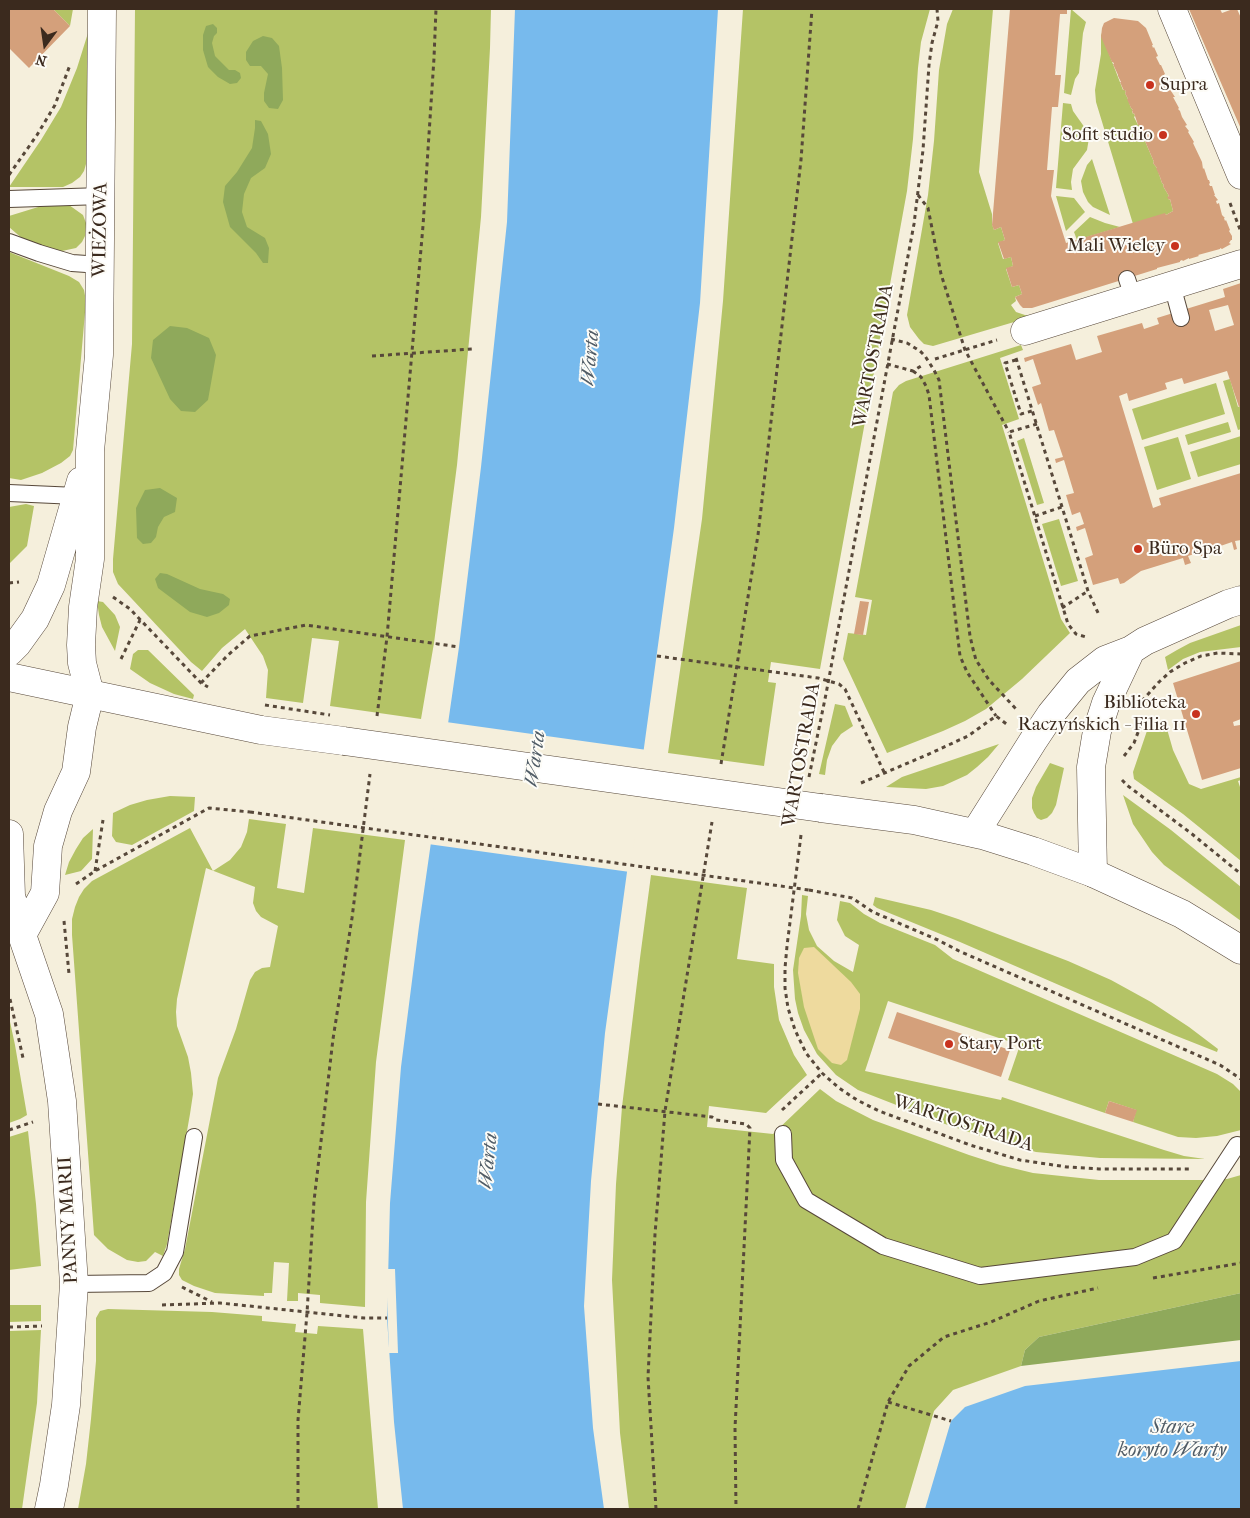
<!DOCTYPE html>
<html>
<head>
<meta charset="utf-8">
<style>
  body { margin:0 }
  #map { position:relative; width:1250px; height:1518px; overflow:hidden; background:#f5efdc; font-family:"IM FELL French Canon",serif }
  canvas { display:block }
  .frame { position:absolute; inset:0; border:10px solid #3b2a1e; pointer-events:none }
  .north { position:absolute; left:20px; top:20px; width:50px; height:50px; -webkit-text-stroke:4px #fdfcf7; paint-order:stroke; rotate:194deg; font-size:14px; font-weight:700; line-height:20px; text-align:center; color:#3b2a1e }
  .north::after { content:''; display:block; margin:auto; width:18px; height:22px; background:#3b2a1e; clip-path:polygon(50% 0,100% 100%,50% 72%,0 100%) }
</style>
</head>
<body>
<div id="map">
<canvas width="1250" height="1518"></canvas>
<div class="frame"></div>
<div class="north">N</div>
</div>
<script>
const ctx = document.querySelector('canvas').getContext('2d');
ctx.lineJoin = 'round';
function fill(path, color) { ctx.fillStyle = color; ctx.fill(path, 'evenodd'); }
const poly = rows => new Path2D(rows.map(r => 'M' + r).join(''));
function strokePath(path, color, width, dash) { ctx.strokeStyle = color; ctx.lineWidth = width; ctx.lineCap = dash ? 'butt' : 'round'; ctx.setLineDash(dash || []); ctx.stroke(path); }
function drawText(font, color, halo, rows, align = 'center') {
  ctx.font = font + ' "IM FELL French Canon",serif'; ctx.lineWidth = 4; ctx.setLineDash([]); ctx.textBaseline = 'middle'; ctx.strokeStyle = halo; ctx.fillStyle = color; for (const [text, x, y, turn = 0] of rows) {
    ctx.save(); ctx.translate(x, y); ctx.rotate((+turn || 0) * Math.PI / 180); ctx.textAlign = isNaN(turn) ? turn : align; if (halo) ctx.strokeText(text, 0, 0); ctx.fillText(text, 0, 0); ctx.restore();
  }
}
fill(poly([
  [53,9,73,9,70,26],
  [135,9,491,9,490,48,481,217,457,465,434,643,421,719,330,706,339,641,312,638,303,703,266,698,268,670,263,656,245,629,222,648,202,671,191,662,118,584,113,572,113,559,132,344],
  [743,9,930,9,921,42,918,68,913,139,907,191,820,669,771,662,768,682,776,683,764,766,668,753,702,519,723,301],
  [953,9,993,9,979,172,992,214,992,224,994,230,1001,227,1005,240,998,243,1003,259,1011,257,1013,266,1006,269,1012,287,1019,285,1022,294,1015,297,1016,301,1011,305,1016,312,1031,317,933,346,924,344,919,339,910,327,907,315,928,195,934,141,939,70,947,24],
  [1071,9,1086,22,1083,33,1079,73,1075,79,1071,95,1064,93],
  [88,33,86,164,84,171,80,177,72,183,63,187,9,187,41,140,61,107,77,68],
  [1101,33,1123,90,1125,90,1126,92,1125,93,1128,99,1131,108,1133,110,1132,111,1133,114,1134,113,1135,116,1134,117,1138,125,1139,125,1140,131,1142,130,1142,134,1154,162,1153,163,1157,168,1162,183,1164,185,1163,186,1169,196,1168,197,1169,200,1170,199,1173,211,1166,215,1165,214,1133,224,1096,102,1095,90,1101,54],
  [1063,103,1071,104,1073,111,1085,128,1089,138,1087,150,1073,169,1071,182,1072,190,1056,188],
  [1092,159,1110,215,1093,207,1088,202,1083,192,1081,181,1087,165],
  [1056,196,1074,198,1085,212,1066,231],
  [48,204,69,205,83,215,86,223,85,236,82,242,76,248,62,251,54,250,24,240,9,227,9,216],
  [1090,217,1105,223,1120,227,1077,240,1074,232],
  [9,252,69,276,79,282,84,290,86,301,73,450,70,456,61,463,42,473,21,480,9,478],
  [1021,345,1023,350,1000,358,1019,419,1002,425,1061,619,1070,633,1022,679,986,709,965,721,943,731,887,753,843,659,848,633,866,635,872,600,855,597,893,392,899,385,906,381],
  [1230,379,1238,407,1241,406,1241,429,1238,430,1223,381],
  [1216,383,1225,414,1142,440,1132,409],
  [1228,422,1231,432,1188,445,1185,435],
  [1241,436,1241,464,1198,477,1190,452],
  [1178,437,1191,479,1157,490,1144,447],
  [1024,438,1044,503,1037,505,1017,441],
  [26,504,34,506,27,546,9,564,9,507],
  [1059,519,1078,581,1061,586,1042,524],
  [97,601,103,602,115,615,120,627,115,651,102,627,99,615],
  [1241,625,1241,647,1200,652,1183,659,1168,670,1165,657,1177,650,1190,643],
  [138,650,148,650,194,695,193,699,174,694,150,683,130,669,133,654],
  [835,704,845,706,853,726,841,734,832,746,827,760,825,775,819,774],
  [1150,722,1167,729,1173,750,1189,784,1201,789,1241,777,1241,780,1238,781,1241,790,1241,861,1183,814,1134,779,1133,772],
  [999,744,988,757,977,767,967,775,943,786,926,789,886,787,902,777],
  [1050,763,1064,768,1056,805,1052,813,1047,818,1041,820,1037,818,1034,813,1032,808,1032,798,1036,787],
  [1123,795,1171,830,1241,887,1241,921,1164,865,1152,852,1133,824],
  [170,796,195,797,194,811,132,845,116,842,112,836,113,813,130,805,147,800],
  [249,819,286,824,277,888,304,893,313,828,405,840,376,1062,366,1202,365,1307,320,1303,320,1295,298,1293,298,1301,287,1301,289,1263,274,1262,272,1293,264,1293,264,1296,215,1293,194,1286,182,1280,179,1275,179,1269,185,1249,218,1078,236,1029,250,980,255,972,262,968,270,967,278,926,261,917,256,911,253,903,255,887,206,868,177,999,176,1012,177,1026,188,1057,191,1073,193,1094,190,1114,167,1244,163,1256,155,1252,146,1261,138,1262,127,1260,108,1249,94,1235,72,935,72,919,75,907,79,897,84,889,92,881,190,828,213,871,230,860,241,847,247,832],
  [93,829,92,859,81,871,65,875,69,862,76,849,83,838],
  [651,875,747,888,737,959,774,964,774,987,779,1020,794,1055,807,1075,766,1113,709,1106,707,1127,773,1134,820,1089,836,1101,873,1120,969,1155,1000,1165,1033,1173,1099,1180,1208,1180,1227,1179,1241,1175,1241,1293,1039,1337,1025,1350,1021,1366,953,1390,934,1411,905,1509,629,1509,620,1433,612,1280,616,1184,622,1107,640,958],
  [802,895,808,896,806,914,809,930,817,946,834,961,853,972,859,945,845,936,837,920,840,901,850,903,864,914,880,923,935,945,953,959,1217,1074,1233,1084,1241,1092,1241,1130,1217,1136,1196,1138,1178,1137,1133,1122,1136,1110,1109,1101,1105,1113,1008,1080,1020,1045,888,1001,865,1071,1001,1100,1002,1097,1164,1150,1184,1156,1205,1159,1100,1158,1036,1152,987,1138,945,1124,858,1090,836,1075,817,1054,804,1030,798,1013,795,999,793,970,801,916],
  [875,897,931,910,958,919,1068,961,1111,980,1151,1002,1189,1027,1218,1049,1217,1052,1174,1035,960,942,877,908,873,905],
  [9,1017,15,1045,27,1115,20,1119,9,1123],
  [28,1131,36,1204,41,1266,9,1270,9,1137],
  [9,1305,41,1305,41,1321,9,1322],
  [108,1309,212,1312,262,1316,262,1321,296,1324,295,1332,317,1334,318,1326,363,1329,378,1509,78,1509,86,1464,91,1419,96,1361,96,1318,100,1311],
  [41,1330,37,1403,22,1509,9,1509,9,1331]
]), '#b4c366');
fill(poly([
  [213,24,217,28,217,33,214,36,212,43,215,56,229,70,235,70,240,73,241,78,237,83,230,84,218,77,208,67,203,50,203,35,206,26],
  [263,36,272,38,279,46,282,68,283,100,278,109,269,108,264,101,264,93,268,74,261,66,250,66,246,60,246,52,253,41],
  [255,120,261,121,268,134,271,154,265,168,251,178,244,194,242,212,247,227,265,238,269,248,268,263,263,263,256,253,230,227,223,202,225,186,237,172,252,148,255,128],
  [170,326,187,328,209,338,216,355,208,400,195,412,181,411,170,399,151,358,153,340],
  [160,488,177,498,175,512,164,517,158,527,156,537,151,543,143,544,137,538,136,508,145,490],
  [160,573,167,574,200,589,223,594,230,599,229,605,219,613,207,617,190,612,158,588,155,579],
  [1241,1293,1241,1340,1021,1366,1025,1350,1039,1337]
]), '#8fa95b');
fill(poly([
  [814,947,851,982,860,994,860,1009,847,1060,841,1065,832,1063,818,1049,804,1007,798,973,799,958,804,948]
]), '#eeda9e');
fill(poly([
  [515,9,718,9,700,303,674,528,605,1033,591,1181,584,1306,593,1428,604,1509,403,1509,394,1422,387,1318,390,1203,401,1067,419,926,459,647,481,467,507,222],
  [1241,1361,1241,1509,925,1509,951,1421,965,1407,1025,1386]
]), '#77baed');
fill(poly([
  [446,722,647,750,630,872,428,844],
  [386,1269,395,1269,398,1353,389,1353]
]), '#f5efdc');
fill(poly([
  [9,9,53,9,70,26,29,68,9,48],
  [1010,9,1067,9,1067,14,1060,14,1055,75,1061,75,1058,107,1052,107,1047,170,1054,170,1051,196,1066,243,1165,213,1166,215,1173,211,1170,199,1169,200,1167,197,1169,196,1163,186,1164,185,1162,183,1160,177,1156,168,1157,168,1153,163,1154,162,1142,134,1142,130,1140,131,1139,125,1138,125,1134,113,1133,114,1132,110,1133,110,1131,108,1127,99,1128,99,1125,93,1126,92,1125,90,1124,91,1120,82,1121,82,1118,76,1118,75,1113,64,1114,64,1113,62,1112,62,1101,37,1102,28,1104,23,1114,18,1138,21,1146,28,1153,45,1152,45,1153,48,1154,47,1158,56,1156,57,1160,65,1161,65,1165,74,1164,74,1167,79,1166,80,1172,91,1171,91,1175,97,1173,97,1179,108,1178,109,1180,111,1182,117,1187,125,1185,126,1189,131,1188,132,1194,142,1193,143,1202,162,1203,169,1204,168,1208,180,1209,180,1210,183,1209,184,1210,186,1212,186,1215,195,1214,195,1218,200,1216,201,1217,204,1219,203,1222,215,1225,218,1224,218,1225,221,1226,220,1230,230,1229,231,1232,236,1232,240,1231,240,1229,243,1231,244,1222,249,1220,248,1220,249,1198,255,1199,256,1189,259,1189,258,1183,261,1182,260,1180,261,1180,262,1157,268,1157,269,1032,308,1023,308,1020,305,1015,297,1022,294,1019,285,1012,287,1006,268,1013,266,1011,257,1004,259,998,242,1005,240,1001,227,994,230,992,225],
  [1189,9,1220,9,1222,13,1233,9,1237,9,1241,18,1241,129],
  [1241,283,1241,406,1239,407,1227,371,1184,384,1182,378,1165,383,1167,389,1129,401,1127,393,1119,396,1153,508,1161,505,1159,498,1241,473,1241,540,1235,541,1237,549,1234,550,1232,542,1203,552,1205,559,1202,560,1200,552,1188,556,1191,563,1185,565,1183,558,1141,571,1124,583,1120,584,1118,578,1093,585,1085,558,1093,555,1085,528,1077,531,1076,527,1084,524,1080,512,1072,515,1066,495,1074,493,1064,460,1056,463,1055,459,1063,457,1054,430,1049,431,1041,403,1038,405,1032,387,1041,384,1033,359,1025,362,1024,358,1071,344,1076,360,1102,352,1097,336,1142,323,1144,329,1159,324,1157,318,1225,297,1223,289],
  [1228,305,1234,325,1215,331,1209,310],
  [860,601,869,602,863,635,854,634],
  [1241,661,1241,719,1233,722,1234,726,1240,725,1241,728,1241,768,1202,780,1173,683],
  [897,1012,1010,1050,1001,1077,888,1038],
  [1109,1101,1137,1110,1133,1122,1105,1113]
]), '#d4a07b');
const service = poly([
  [9,199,102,196],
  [9,242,39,253,72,263,101,265],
  [1127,279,1133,297],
  [1172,285,1181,318],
  [9,493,77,496],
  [783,1134,784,1160,806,1200,883,1246,980,1276,1135,1257,1174,1241,1237,1145],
  [74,1284,149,1283,164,1273,175,1252,194,1137]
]);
const minor = poly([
  [1172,9,1241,175],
  [1025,331,1241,264],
  [9,652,17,644,35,619,51,585,81,481],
  [975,833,1033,741,1051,714,1078,681,1105,660,1131,650,1145,641,1228,604,1241,600],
  [9,834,11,896,22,935,49,1014,62,1101,74,1284,66,1405,54,1485,49,1509],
  [1093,873,1091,767,1097,731,1106,703,1131,650],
  [22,935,45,893,48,846,58,811,76,772,82,727,90,694,82,663,81,645,83,607,90,559,90,451,99,355,102,9]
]);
const tertiary = poly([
  [9,677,261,730,344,741],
  [821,808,914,820,982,835,1033,851,1093,873,1182,914,1241,950]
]);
strokePath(service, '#57483a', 18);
strokePath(minor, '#57483a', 29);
strokePath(tertiary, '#57483a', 29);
strokePath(poly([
  [9,175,37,135,55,105,70,65],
  [918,195,928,208,941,274,965,350,1009,432],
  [1230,203,1241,232],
  [891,339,907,343,920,351,925,356,934,370,939,380,970,636,973,649,976,660,989,680,1017,710],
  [372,356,472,349],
  [1016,358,1088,591,1099,615],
  [935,359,997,340],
  [1016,360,1005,363,1021,414,1032,411],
  [887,364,913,371,921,366],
  [913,371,921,377,926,386,929,395,960,656,967,672,996,716],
  [1037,424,1009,432,1068,624,1076,634,1086,637],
  [1035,516,1062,507],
  [9,583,19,582],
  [113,597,130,609,201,683,208,687],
  [1062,608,1088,591],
  [657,656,818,678,839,684,845,689,884,772],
  [121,659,140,620],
  [201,683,228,655,250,636,306,625,459,647],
  [1142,701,1159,682,1170,672,1185,663,1201,656,1218,653,1241,654],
  [377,716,387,637,423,226,434,58,436,9],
  [1124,756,1134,743,1143,719],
  [721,764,758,535,801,160,812,9],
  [809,777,826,694,914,224,923,150,929,65,932,43,938,21,937,9],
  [1122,780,1128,786,1192,834,1241,874],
  [861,783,929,754,968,736,996,716,1009,726],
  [801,835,787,946,785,968,785,988,788,1008,795,1030,806,1053,822,1073,839,1088,857,1100,879,1111,970,1145,1020,1160,1067,1167,1099,1169,1191,1169],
  [95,871,103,820],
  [76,884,95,871,209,808,250,812],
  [809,890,852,898,873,912,938,940,959,951,1220,1065,1241,1079],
  [64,921,69,974],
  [10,999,23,1058],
  [598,1104,712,1117,716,1120,746,1124,750,1128,735,1428,736,1509],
  [782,1110,822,1073],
  [9,1130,33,1122],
  [1153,1278,1241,1263],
  [182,1287,212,1302],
  [162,1305,220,1303,364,1318,387,1318],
  [9,1327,42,1326],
  [888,1402,951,1421],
  [298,1509,298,1420,307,1313,314,1201,333,1039,352,918,370,774],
  [656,1509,648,1377,655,1234,665,1111,712,822],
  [858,1509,888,1402,909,1366,944,1337,991,1322,1039,1301,1098,1288]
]), '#57483a', 3, [4, 4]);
strokePath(service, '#fff', 16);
strokePath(minor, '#fff', 28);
strokePath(tertiary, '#fff', 28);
const tertiaryBridge = poly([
  [344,741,821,808]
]);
strokePath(tertiaryBridge, '#57483a', 29, []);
strokePath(poly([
  [265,705,330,715],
  [250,812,809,890]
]), '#57483a', 3, [4, 4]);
strokePath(tertiaryBridge, '#fff', 28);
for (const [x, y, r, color] of [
  [1150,85,5,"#c8321e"],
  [1163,135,5,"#c8321e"],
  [1175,246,5,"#c8321e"],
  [1138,549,5,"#c8321e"],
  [1196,714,5,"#c8321e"],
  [949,1044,5,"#c8321e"]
]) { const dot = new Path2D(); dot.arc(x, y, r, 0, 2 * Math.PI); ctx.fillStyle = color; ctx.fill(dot); strokePath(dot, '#fdfcf7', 2); }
drawText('19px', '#3b2a1e', '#fdfcf7', [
  ["Supra",1160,85],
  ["Sofit studio",1153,135,"right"],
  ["Mali Wielcy",1165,246,"right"],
  ["Büro Spa",1148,549],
  ["Biblioteka",1186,703,"right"],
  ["Raczyńskich - Filia 11",1186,725,"right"],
  ["Stary Port",959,1044]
], 'left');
drawText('19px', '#3b2a1e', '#fdfcf7', [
  ["WIEŻOWA",101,230,-89],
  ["WARTOSTRADA",874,356,-79],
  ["WARTOSTRADA",802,755,-80],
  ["WARTOSTRADA",963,1124,18],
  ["PANNY MARII",69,1220,-93]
]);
drawText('italic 20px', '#505c66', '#fdfcf7', [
  ["Warta",591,358,-85],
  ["Warta",536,759,-82],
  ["Warta",489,1161,-84],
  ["Stare",1172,1428],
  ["koryto Warty",1172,1451]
]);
</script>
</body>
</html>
